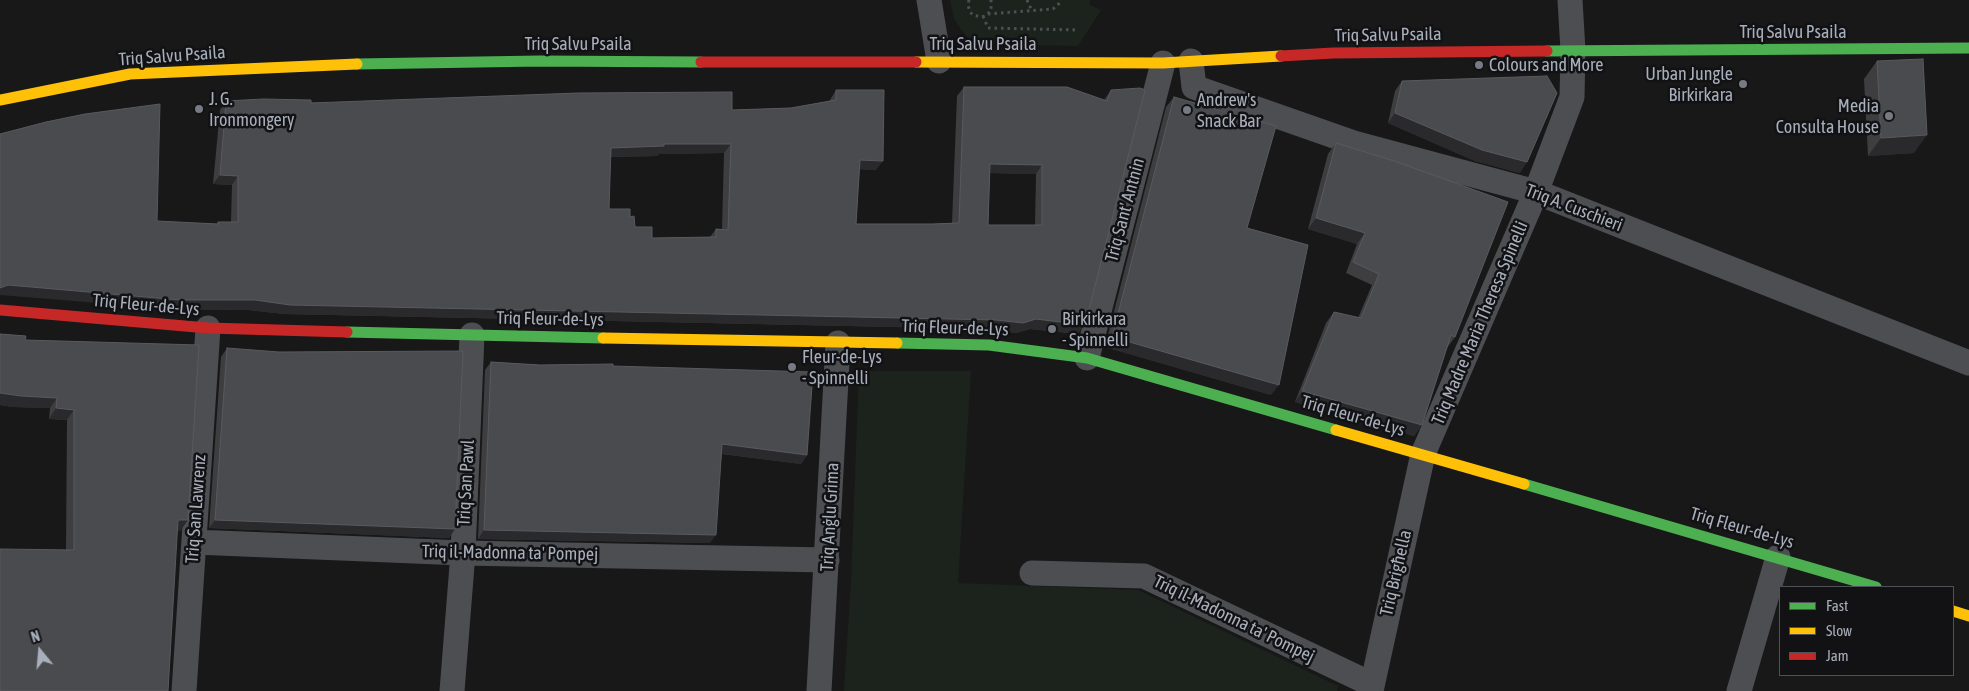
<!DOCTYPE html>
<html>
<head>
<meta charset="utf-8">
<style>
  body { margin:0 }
  #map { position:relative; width:1969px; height:691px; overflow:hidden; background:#181819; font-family:"Asap Condensed",sans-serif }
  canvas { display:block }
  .legend { position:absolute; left:1779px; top:586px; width:175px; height:90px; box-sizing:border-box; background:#121215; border:1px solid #4e5157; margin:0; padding:6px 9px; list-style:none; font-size:15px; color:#a8afbb }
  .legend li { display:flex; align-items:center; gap:10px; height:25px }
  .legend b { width:25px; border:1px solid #4e5157 }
  .north { position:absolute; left:15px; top:626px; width:50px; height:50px; -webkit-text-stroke:4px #121215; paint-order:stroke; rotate:343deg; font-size:14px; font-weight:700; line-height:20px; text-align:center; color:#a8afbb }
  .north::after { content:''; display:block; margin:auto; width:18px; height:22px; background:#a8afbb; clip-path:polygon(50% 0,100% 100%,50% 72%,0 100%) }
</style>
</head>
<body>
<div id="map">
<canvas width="1969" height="691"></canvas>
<ul class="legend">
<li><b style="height:6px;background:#4caf50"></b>Fast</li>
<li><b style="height:6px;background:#ffc107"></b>Slow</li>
<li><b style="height:6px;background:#c62828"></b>Jam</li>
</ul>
<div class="north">N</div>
</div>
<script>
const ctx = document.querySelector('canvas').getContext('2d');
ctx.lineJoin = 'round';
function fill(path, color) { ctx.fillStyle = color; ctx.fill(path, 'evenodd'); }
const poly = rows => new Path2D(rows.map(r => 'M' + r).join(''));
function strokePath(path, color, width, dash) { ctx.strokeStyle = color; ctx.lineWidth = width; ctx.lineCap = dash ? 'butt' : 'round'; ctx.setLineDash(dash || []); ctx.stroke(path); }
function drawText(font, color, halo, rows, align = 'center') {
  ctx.font = font + ' "Asap Condensed",sans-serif'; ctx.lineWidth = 5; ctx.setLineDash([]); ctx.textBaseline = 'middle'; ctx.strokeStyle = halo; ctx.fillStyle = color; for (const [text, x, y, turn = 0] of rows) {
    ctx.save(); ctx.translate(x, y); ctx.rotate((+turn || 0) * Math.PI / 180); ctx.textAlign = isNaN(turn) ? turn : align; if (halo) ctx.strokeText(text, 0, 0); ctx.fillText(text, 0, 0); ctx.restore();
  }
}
fill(poly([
  [950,0,1090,0,1090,5,1101,10,1078,46,982,44,966,36,954,19],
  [859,371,971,371,958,583,1138,590,1338,686,1337,691,844,691,851,582]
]), '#1c231c');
strokePath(poly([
  [969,0,968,5,970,12,973,15,981,17,985,16,991,11,991,0],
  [1027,0,1032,11],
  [988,14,1053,9,1062,1],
  [983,16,988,28,1079,30]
]), '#4e4f53', 3, [2.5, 4]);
strokePath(poly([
  [929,0,939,61],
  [1191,61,1194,87,1354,143,1536,192,1969,363],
  [1087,358,1163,63],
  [194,542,463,553,827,560],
  [1032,573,1144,576,1371,684],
  [184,691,208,328],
  [452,691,463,553,472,335],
  [819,691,838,343],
  [1371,691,1423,454,1536,192,1572,97,1573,51,1570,0],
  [1739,691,1778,557]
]), '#4c4e52', 25);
strokePath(poly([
  [1547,51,1969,48],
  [357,64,540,61,701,62],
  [347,332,603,338],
  [897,343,989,345,1087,358,1336,430],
  [1524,484,1876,587]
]), '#4caf50', 11);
strokePath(poly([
  [916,62,1163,63,1281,56],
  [0,100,130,74,357,64],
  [603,338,897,343],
  [1336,430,1524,484],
  [1953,611,1969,616]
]), '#ffc107', 11);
strokePath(poly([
  [1281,56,1333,53,1547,51],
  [701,62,916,62],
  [0,310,208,328,347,332]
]), '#c62828', 11);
fill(poly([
  [1877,61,1914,153,1868,156,1864,79],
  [1402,81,1520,173,1475,161,1388,123,1395,91],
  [964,87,1104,100,1111,90,1078,334,1030,329,1016,333,989,329,284,314,249,310,173,309,1,294,157,221,217,224,218,222,231,222,232,185,213,184,220,110,226,101,732,110,791,108,829,101,830,100,836,90,876,170,859,169,856,224,932,224,952,223,957,96],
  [724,153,722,229,716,229,710,237,652,238,635,227,630,217,609,209,610,157,657,156,659,154],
  [990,173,1036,174,1035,225,988,225],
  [1174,97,1247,228,1271,395,1105,347,1166,107],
  [1336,143,1455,337,1447,348,1422,425,1414,436,1295,402,1326,323,1334,312,1358,318,1372,285,1346,273,1357,244,1308,229,1328,154],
  [0,334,25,340,188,520,180,531,177,531,168,691,66,550,67,420,49,419,50,408,13,407,0,405],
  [227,348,455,529,449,538,209,528,221,357],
  [491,362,540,365,613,366,807,455,801,464,722,454,710,543,478,539,485,370]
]), '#3e3e41');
fill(poly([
  [1395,113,1527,162,1520,173,1475,161,1388,123],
  [1927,135,1914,153,1868,156,1881,138],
  [664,144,731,144,724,153,659,154,657,156,604,157,611,148],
  [860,160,883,161,876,170,853,169],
  [990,164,1042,165,1036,174,983,173],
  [220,175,238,176,232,185,213,184],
  [1316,218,1365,233,1357,244,1308,229],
  [8,285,255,300,1036,319,1085,325,1078,334,1030,329,1016,333,989,329,284,314,249,310,173,309,0,295,0,288],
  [1112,337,1279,385,1271,395,1105,347],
  [1302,391,1422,425,1414,436,1295,402],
  [0,393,57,398,50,408,13,407,0,405],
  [56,408,74,410,67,420,49,419],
  [722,444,807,455,801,464,716,453],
  [178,520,188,520,180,531,170,531],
  [215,520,455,529,449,538,209,528],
  [484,530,716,535,710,543,478,539]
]), '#2a2a2c');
const building = poly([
  [1923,59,1927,135,1881,138,1877,61,1923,59],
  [1547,76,1557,93,1527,162,1482,150,1395,113,1402,81,1547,76],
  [964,87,1067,87,1107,101,1111,90,1140,88,1145,90,1085,325,1036,319,1023,323,996,320,290,305,255,300,180,300,8,285,0,288,0,134,46,122,85,114,160,104,157,221,218,224,218,222,238,222,238,176,220,175,226,101,263,99,311,100,311,103,578,93,732,92,732,110,791,108,836,100,836,90,884,90,883,161,860,160,856,224,932,224,959,223,964,87],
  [664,144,731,144,728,230,716,229,716,237,652,238,652,227,635,227,634,216,630,217,630,209,609,209,611,148,664,146,664,144],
  [990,164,1042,165,1042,225,988,225,990,164],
  [1174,97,1276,126,1247,228,1308,245,1279,385,1112,337,1174,97],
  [1336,143,1394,161,1508,202,1455,337,1451,335,1422,425,1302,391,1334,312,1361,318,1379,274,1353,262,1365,233,1316,218,1336,143],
  [0,334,26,336,25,340,199,345,188,520,178,520,168,691,0,691,0,549,74,550,74,410,56,408,57,398,21,396,0,393,0,334],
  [227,348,279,352,463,351,455,529,215,520,227,348],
  [491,362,540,365,613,364,613,366,813,372,807,455,722,444,716,535,484,530,491,362]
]);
fill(building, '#494b4e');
strokePath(building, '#585a5f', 1);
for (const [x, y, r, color] of [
  [1479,65,5,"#767a82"],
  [1743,84,5,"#767a82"],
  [199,109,5,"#767a82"],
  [1187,110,5,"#767a82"],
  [1889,116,5,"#767a82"],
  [1052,329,5,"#767a82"],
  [792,367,5,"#767a82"]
]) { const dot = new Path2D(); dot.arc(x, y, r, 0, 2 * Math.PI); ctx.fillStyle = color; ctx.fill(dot); strokePath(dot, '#121215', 2); }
drawText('18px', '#a8afbb', '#121215', [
  ["Triq Salvu Psaila",1793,32],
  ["Triq Salvu Psaila",1388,35,-1],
  ["Triq Salvu Psaila",578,44],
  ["Triq Salvu Psaila",983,44],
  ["Triq Salvu Psaila",172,56,-4],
  ["Triq A. Cuschieri",1574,208,21],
  ["Triq Sant' Antnin",1125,210,-75],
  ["Triq Fleur-de-Lys",146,305,5],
  ["Triq Fleur-de-Lys",550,319,1],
  ["Triq Madre Maria Theresa Spinelli",1480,323,-67],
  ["Triq Fleur-de-Lys",955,328,2],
  ["Triq Fleur-de-Lys",1353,416,16],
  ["Triq San Pawl",466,483,-87],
  ["Triq San Lawrenz",196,509,-86],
  ["Triq Anġlu Grima",830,517,-87],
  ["Triq Fleur-de-Lys",1742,528,16],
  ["Triq il-Madonna ta' Pompej",510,553,1],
  ["Triq Brigħella",1396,573,-77],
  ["Triq il-Madonna ta' Pompej",1234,619,26]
]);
drawText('18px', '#a8afbb', '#121215', [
  ["Colours and More",1489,65],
  ["Urban Jungle",1733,74,"right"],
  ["Birkirkara",1733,95,"right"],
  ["J. G.",209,99],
  ["Ironmongery",209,120],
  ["Andrew's",1197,100],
  ["Snack Bar",1197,121],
  ["Media",1879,106,"right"],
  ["Consulta House",1879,127,"right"],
  ["Birkirkara",1062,319],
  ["- Spinnelli",1062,340],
  ["Fleur-de-Lys",802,357],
  ["- Spinnelli",802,378]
], 'left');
</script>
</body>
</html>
